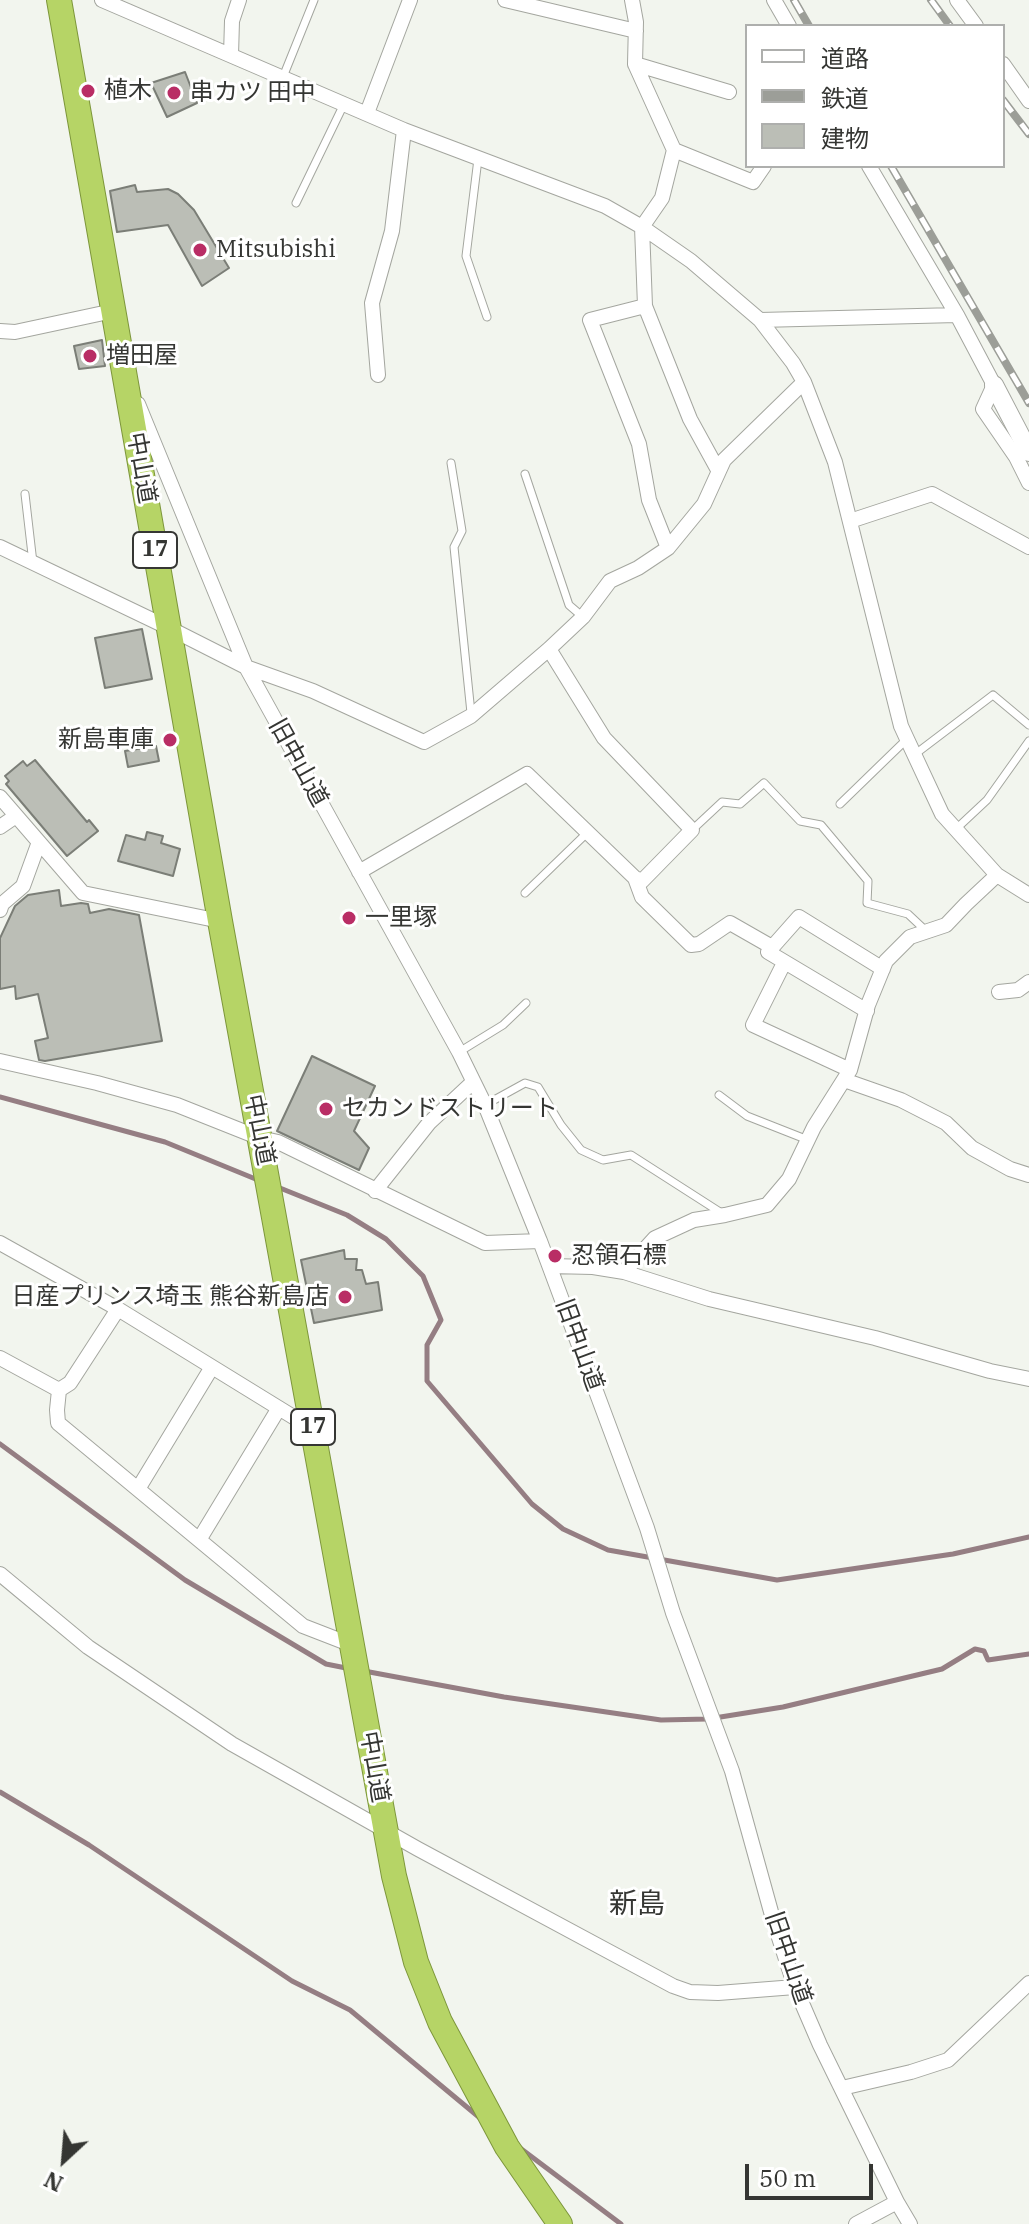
<!DOCTYPE html>
<html>
<head>
<meta charset="utf-8">
<style>
  body { margin:0 }
  #map { position:relative; width:1029px; height:2224px; overflow:hidden; background:#f2f5ee; font-family:"IBM Plex Serif","Noto Sans JP",serif }
  canvas { display:block }
  .legend { position:absolute; left:745px; top:24px; width:260px; height:144px; box-sizing:border-box; background:#fff; border:2px solid #aeafad; margin:0; padding:10px 14px; list-style:none; font-size:24px; color:#353633 }
  .legend li { display:flex; align-items:center; gap:16px; height:40px }
  .legend b { width:40px; border:2px solid #aeafad }
  .north { position:absolute; left:24px; top:2120px; width:80px; height:80px; -webkit-text-stroke:6px #fff; paint-order:stroke; rotate:206deg; font-size:22px; font-weight:700; line-height:32px; text-align:center; color:#353633 }
  .north::after { content:''; display:block; margin:auto; width:28px; height:36px; background:#353633; clip-path:polygon(50% 0,100% 100%,50% 72%,0 100%) }
  .scale { position:absolute; left:745px; top:2164px; width:128px; height:36px; box-sizing:border-box; border:4px solid #353633; border-top:0; padding-left:10px; font-size:24px; line-height:28px; white-space:nowrap; color:#353633; -webkit-text-stroke:6px #fff; paint-order:stroke }
</style>
</head>
<body>
<div id="map">
<canvas width="1029" height="2224"></canvas>
<ul class="legend">
<li><b style="height:10px;background:#fff"></b>道路</li>
<li><b style="height:10px;background:#9c9e98"></b>鉄道</li>
<li><b style="height:22px;background:#bbbeb6"></b>建物</li>
</ul>
<div class="north">N</div>
<div class="scale">50 m</div>
</div>
<script>
const ctx = document.querySelector('canvas').getContext('2d');
ctx.lineJoin = 'round';
const poly = rows => new Path2D(rows.map(r => 'M' + r).join(''));
function strokePath(path, color, width, dash) { ctx.strokeStyle = color; ctx.lineWidth = width; ctx.lineCap = dash ? 'butt' : 'round'; ctx.setLineDash(dash || []); ctx.stroke(path); }
function fill(path, color) { ctx.fillStyle = color; ctx.fill(path, 'evenodd'); }
function drawText(font, color, halo, rows, align = 'center') {
  ctx.font = font + ' "IBM Plex Serif","Noto Sans JP",serif'; ctx.lineWidth = 6; ctx.setLineDash([]); ctx.textBaseline = 'middle'; ctx.strokeStyle = halo; ctx.fillStyle = color; for (const [text, x, y, turn = 0] of rows) {
    ctx.save(); ctx.translate(x, y); ctx.rotate((+turn || 0) * Math.PI / 180); ctx.textAlign = isNaN(turn) ? turn : align; if (halo) ctx.strokeText(text, 0, 0); ctx.fillText(text, 0, 0); ctx.restore();
  }
}
strokePath(poly([
  [0,1097,165,1142,258,1180],
  [275,1186,347,1215,386,1239,423,1276,441,1320,427,1345,427,1381,532,1504,563,1529,608,1550,777,1580,953,1554,1029,1537],
  [0,1444,185,1580,326,1664,351,1669],
  [364,1671,504,1697,661,1720,708,1719,783,1707,942,1669,975,1649,984,1651,988,1660,1029,1654],
  [0,1792,89,1845,292,1981,350,2010,480,2118],
  [520,2148,621,2224]
]), '#957e83', 5);
const building = poly([
  [185,72,197,103,167,117,151,83,185,72],
  [135,185,137,192,168,189,178,194,194,210,229,268,202,286,168,225,117,232,110,191,135,185],
  [102,340,105,366,79,369,74,346,102,340],
  [142,629,152,679,105,688,95,638,142,629],
  [156,746,159,761,128,767,125,751,156,746],
  [35,760,87,822,89,820,98,831,67,856,6,784,9,781,5,776,23,761,27,766,35,760],
  [147,832,163,836,161,843,180,849,173,876,118,861,126,835,145,840,147,832],
  [59,890,61,906,81,903,88,904,90,913,109,909,139,915,162,1041,45,1061,39,1060,35,1041,48,1038,38,994,16,999,15,986,0,989,0,938,15,906,28,895,59,890],
  [312,1056,375,1086,354,1131,369,1148,359,1170,277,1131,312,1056],
  [344,1250,345,1259,357,1259,356,1270,362,1270,366,1284,378,1282,382,1310,314,1323,301,1260,344,1250]
]);
fill(building, '#bbbeb6');
strokePath(building, '#7b7e77', 2);
const service = poly([
  [283,77,314,0],
  [478,159,466,256,487,317],
  [296,203,344,104],
  [451,463,462,531,454,547,471,713],
  [525,474,569,605,583,617],
  [25,494,33,563],
  [914,755,993,695,1029,725],
  [840,804,907,739],
  [956,829,987,800,1029,741],
  [692,830,722,802,740,804,764,783,800,821,821,825,868,881,867,903,908,914,925,930],
  [525,893,588,832],
  [459,1052,503,1025,526,1003],
  [719,1095,747,1116,808,1140],
  [485,1105,525,1083,538,1087,561,1125,581,1150,603,1160,631,1155,723,1214]
]);
const minor = poly([
  [102,0,404,130,605,206,642,227,691,261,760,320,793,363,804,382,835,462,901,726,907,739,942,814,997,875,1029,895],
  [505,0,636,31],
  [632,0,636,22,635,64,729,92],
  [774,0,789,26],
  [957,0,976,26],
  [231,55,232,21,239,0],
  [635,64,674,150],
  [1003,64,1029,101],
  [367,113,410,0],
  [869,166,957,315,994,385,983,409,1016,457,1029,483],
  [645,306,590,320,639,444,649,500,668,548],
  [760,320,957,315],
  [0,331,15,332,113,311],
  [378,375,372,303,392,231,404,130],
  [138,404,246,667,459,1052,485,1105,540,1241,647,1528,673,1613,732,1771,773,1919,795,1987,820,2045,897,2202,910,2224],
  [718,470,690,419,645,306,642,227,662,198,674,150,753,182,764,166],
  [850,521,932,494,1029,547],
  [0,547,169,628,246,667,313,691,424,742,471,716,549,649,583,617,610,581,638,568,668,548,704,504,724,460,804,382],
  [0,797,83,893,220,921],
  [0,827,16,816],
  [359,872,527,774,635,878,642,881,692,830,604,738,549,649],
  [635,878,642,897,691,945,699,944,730,923,772,947],
  [0,910,2,904,23,886,39,842],
  [784,963,753,1025,850,1070],
  [999,992,1018,990,1029,982],
  [867,1011,768,952,799,917,883,969],
  [0,1061,97,1083,177,1105,260,1138,278,1142,485,1243,540,1241],
  [844,1080,901,1100,946,1123,972,1148,1010,1169,1029,1175],
  [375,1191,429,1123,473,1082],
  [0,1243,118,1309,295,1418,312,1422],
  [550,1266,593,1267,624,1272,709,1299,875,1338,990,1371,1029,1379],
  [624,1272,655,1238,694,1220,725,1215,767,1205,789,1179,814,1127,850,1070,868,1005,886,961,910,937,946,925,966,904,997,875],
  [118,1309,70,1383,59,1390,57,1410,58,1423,303,1626,352,1645],
  [0,1358,59,1390],
  [138,1489,212,1367],
  [199,1540,279,1408],
  [0,1574,88,1647,232,1744,418,1849,673,1986,690,1992,718,1993,795,1987],
  [842,2088,911,2072,948,2060,1029,1983],
  [856,2224,897,2202]
]);
const tertiary = poly([
  [994,385,1029,452]
]);
const trunk = poly([
  [59,0,220,921,394,1876,416,1962,440,2022,507,2147,560,2224]
]);
strokePath(service, '#a4a69f', 9);
strokePath(minor, '#a4a69f', 16);
strokePath(tertiary, '#a4a69f', 20);
strokePath(trunk, '#7d963b', 26);
strokePath(service, '#fff', 7);
strokePath(minor, '#fff', 14);
strokePath(tertiary, '#fff', 18);
strokePath(trunk, '#b6d466', 24);
const rail = poly([
  [794,0,809,26],
  [931,0,950,26],
  [1003,100,1029,134],
  [891,166,1029,403]
]);
strokePath(rail, '#9c9e98', 8);
strokePath(rail, '#fff', 5, [15]);
for (const [x, y, r, color] of [
  [88,91,8,"#b92d65"],
  [174,93,8,"#b92d65"],
  [200,250,8,"#b92d65"],
  [90,356,8,"#b92d65"],
  [170,740,8,"#b92d65"],
  [349,918,8,"#b92d65"],
  [326,1109,8,"#b92d65"],
  [555,1256,8,"#b92d65"],
  [345,1297,8,"#b92d65"]
]) { const dot = new Path2D(); dot.arc(x, y, r, 0, 2 * Math.PI); ctx.fillStyle = color; ctx.fill(dot); strokePath(dot, '#fff', 3); }
for (const [x, y, w] of [
  [155,550,44],
  [313,1427,44]
]) { const box = new Path2D(); box.roundRect(x - w / 2, y - 18, w, 36, 6); ctx.fillStyle = '#fff'; ctx.fill(box); strokePath(box, '#353633', 2); }
drawText('bold 22px', '#353633', null, [
  ["17",155,550],
  ["17",313,1427]
]);
drawText('24px', '#353633', '#fff', [
  ["植木",104,91],
  ["串カツ 田中",190,93],
  ["Mitsubishi",216,250],
  ["増田屋",106,356],
  ["新島車庫",154,740,"right"],
  ["一里塚",365,918],
  ["セカンドストリート",342,1109],
  ["忍領石標",571,1256],
  ["日産プリンス埼玉 熊谷新島店",329,1297,"right"]
], 'left');
drawText('24px', '#353633', '#fff', [
  ["中山道",141,468,80],
  ["旧中山道",298,763,61],
  ["中山道",259,1130,79],
  ["旧中山道",579,1345,70],
  ["中山道",374,1767,80],
  ["旧中山道",788,1958,71]
]);
drawText('28px', '#353633', '#fff', [
  ["新島",637,1905]
]);
</script>
</body>
</html>
